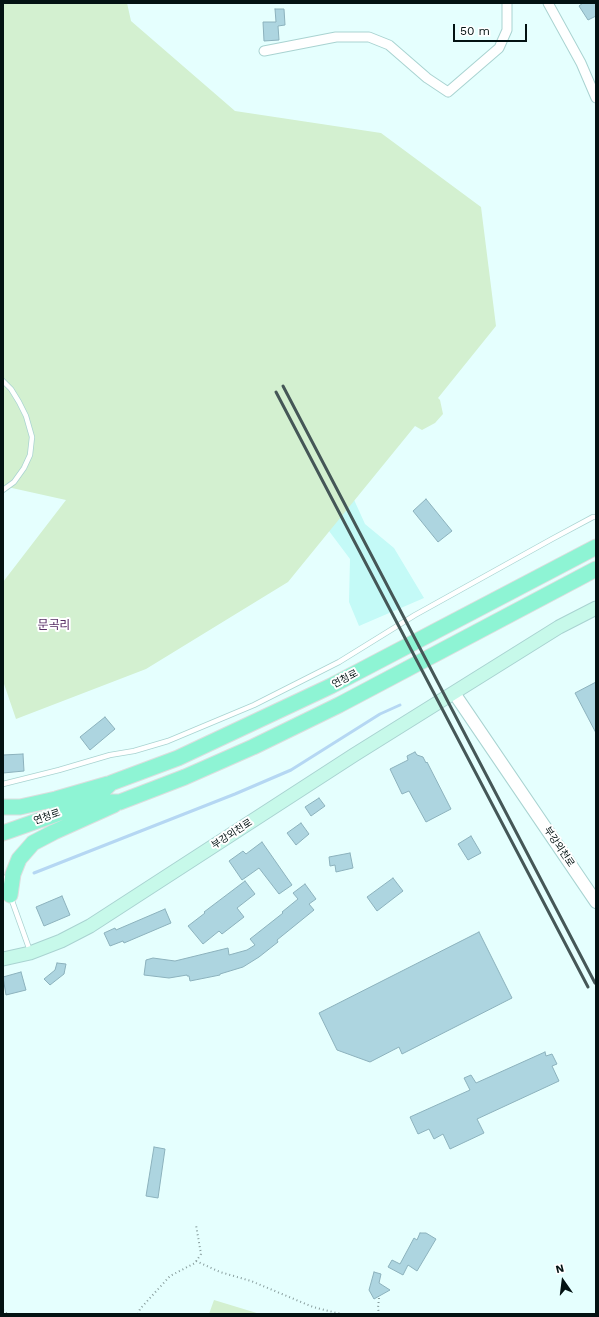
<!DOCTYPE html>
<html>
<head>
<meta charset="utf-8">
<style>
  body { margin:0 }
  #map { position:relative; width:599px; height:1317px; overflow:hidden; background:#e5fffe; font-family:"Work Sans",sans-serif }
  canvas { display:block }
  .frame { position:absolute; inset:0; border:4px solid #031212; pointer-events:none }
  .north { position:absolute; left:543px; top:1261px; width:40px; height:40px; -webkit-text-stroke:3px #fff; paint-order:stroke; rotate:346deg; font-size:11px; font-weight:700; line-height:16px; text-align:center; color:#031212 }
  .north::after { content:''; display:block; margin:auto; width:14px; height:18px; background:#031212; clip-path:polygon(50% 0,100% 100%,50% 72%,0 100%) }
  .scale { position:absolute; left:453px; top:24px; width:74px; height:18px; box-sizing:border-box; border:2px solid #031212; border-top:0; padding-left:5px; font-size:12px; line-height:14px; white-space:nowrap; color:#031212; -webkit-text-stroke:3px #fff; paint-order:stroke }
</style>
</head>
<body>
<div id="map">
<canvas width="599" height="1317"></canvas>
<div class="frame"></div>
<div class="north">N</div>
<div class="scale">50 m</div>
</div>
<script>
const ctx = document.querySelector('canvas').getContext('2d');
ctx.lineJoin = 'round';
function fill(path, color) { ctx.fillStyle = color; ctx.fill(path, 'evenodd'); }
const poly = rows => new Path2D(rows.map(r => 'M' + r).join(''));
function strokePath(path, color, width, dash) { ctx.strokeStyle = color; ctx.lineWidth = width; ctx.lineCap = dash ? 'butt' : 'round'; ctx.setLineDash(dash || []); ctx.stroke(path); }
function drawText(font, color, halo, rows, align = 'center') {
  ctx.font = font + ' "Work Sans","Noto Sans KR",sans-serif'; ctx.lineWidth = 4; ctx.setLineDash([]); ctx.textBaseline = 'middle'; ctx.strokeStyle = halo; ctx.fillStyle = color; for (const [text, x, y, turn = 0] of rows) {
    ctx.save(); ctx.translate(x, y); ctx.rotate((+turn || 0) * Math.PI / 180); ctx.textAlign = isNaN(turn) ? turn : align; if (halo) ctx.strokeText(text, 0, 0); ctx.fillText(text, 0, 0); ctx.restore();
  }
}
fill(poly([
  [327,440,365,524,394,548,424,598,359,626,349,602,350,559,305,499]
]), '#c4faf7');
fill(poly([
  [3,3,127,3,131,21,235,111,381,133,481,207,496,326,438,398,440,400,443,414,435,423,422,430,415,426,288,582,146,669,16,719,3,681,3,582,66,500,3,486],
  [214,1300,260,1314,209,1314]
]), '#d3f0d0');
strokePath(poly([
  [34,873,235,794,291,770,380,714,400,705]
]), '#b5d7f3', 3);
const building = poly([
  [583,3,596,3,596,16,588,20,579,6,583,3],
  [275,9,284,9,285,25,278,26,279,40,264,41,263,22,276,22,275,9],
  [426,499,452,531,438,542,413,511,426,499],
  [596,682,596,733,575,693,596,682],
  [105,717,115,729,90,750,80,737,105,717],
  [415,752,417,755,423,757,426,763,427,762,451,809,426,822,409,791,402,794,390,769,408,760,407,756,415,752],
  [23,754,24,771,3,773,3,755,23,754],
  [319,798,325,806,311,816,305,807,319,798],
  [301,823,309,834,296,845,287,833,301,823],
  [471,836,481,853,468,860,458,844,471,836],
  [262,842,292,885,279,894,259,868,242,880,229,861,243,851,246,854,262,842],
  [350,853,353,868,336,872,335,865,330,866,329,857,350,853],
  [393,878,403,891,377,911,367,897,393,878],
  [245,881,255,894,237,908,244,917,222,934,219,931,203,944,188,926,205,913,204,912,245,881],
  [305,884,316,899,309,904,314,910,277,940,278,942,259,957,243,967,220,974,220,975,190,981,189,976,187,976,187,975,169,978,144,975,146,960,153,958,175,961,228,948,229,955,247,950,255,945,250,939,283,913,282,912,298,899,293,893,305,884],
  [62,896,70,915,44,926,36,907,62,896],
  [165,909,171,923,124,943,123,941,110,946,104,933,115,928,116,930,165,909],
  [479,932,512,998,402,1054,399,1047,370,1062,337,1050,319,1013,479,932],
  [57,963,66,964,64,974,50,985,44,979,55,970,57,963],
  [21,972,26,990,6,995,3,977,21,972],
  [545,1052,546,1056,552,1054,557,1064,552,1066,559,1081,477,1119,484,1133,450,1149,443,1134,434,1139,429,1129,418,1134,410,1117,470,1090,464,1078,471,1075,476,1083,545,1052],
  [154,1147,165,1149,158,1198,146,1196,154,1147],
  [420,1233,426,1233,436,1239,417,1271,408,1265,403,1275,388,1267,392,1260,400,1264,414,1238,417,1240,420,1233],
  [374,1272,381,1274,379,1283,390,1290,374,1299,369,1290,374,1272]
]);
fill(building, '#add5e0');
strokePath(building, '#8cb2bd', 1);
const service = poly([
  [3,381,11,389,19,402,26,416,32,437,30,455,24,468,14,482,3,490],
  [3,784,59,770,110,755,134,751,168,741,254,705,339,662,415,615,552,539,593,517,596,517],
  [3,877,6,885],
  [11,898,30,951]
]);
const minor = poly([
  [548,3,581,63,596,98],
  [264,51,336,37,369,37,389,45,427,78,448,92,499,48,507,30,507,3]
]);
const tertiary = poly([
  [454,693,596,902]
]);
const secondary = poly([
  [3,959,30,953,61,941,90,926,354,755,559,627,596,608]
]);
const primary = poly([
  [91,802,111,783,178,758,331,686,596,547],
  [3,807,20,807,56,799,108,784],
  [3,833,91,802,120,802,185,777,253,747,339,705,596,569],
  [10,895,13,874,19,859,33,843,54,832,114,805]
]);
strokePath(service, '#a9d3d1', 6);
strokePath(minor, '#a9d3d1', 11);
strokePath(tertiary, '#a9d3d1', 14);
strokePath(secondary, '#a9d3d1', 15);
strokePath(primary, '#dcdede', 17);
strokePath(poly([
  [196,1261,220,1272,251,1281,313,1307,341,1314],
  [379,1298,378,1308,379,1314],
  [3,1310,7,1314],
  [138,1314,140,1309,170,1276,195,1263,201,1254,196,1225]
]), '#889d9d', 2, [1, 3]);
strokePath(service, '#fff', 4.5);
strokePath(minor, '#fff', 9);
strokePath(tertiary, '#fff', 12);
strokePath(secondary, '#c7f9ea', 13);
strokePath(primary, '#8ef4d4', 15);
strokePath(poly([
  [283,386,595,983],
  [276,392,588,987]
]), '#455757', 3);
drawText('10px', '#031212', '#fff', [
  ["연청로",345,679,-28],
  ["연청로",47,817,-19],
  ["부강외천로",232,834,-33],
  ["부강외천로",559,847,56]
]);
drawText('12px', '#542c62', '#fff', [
  ["문곡리",54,625]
]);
</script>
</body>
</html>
